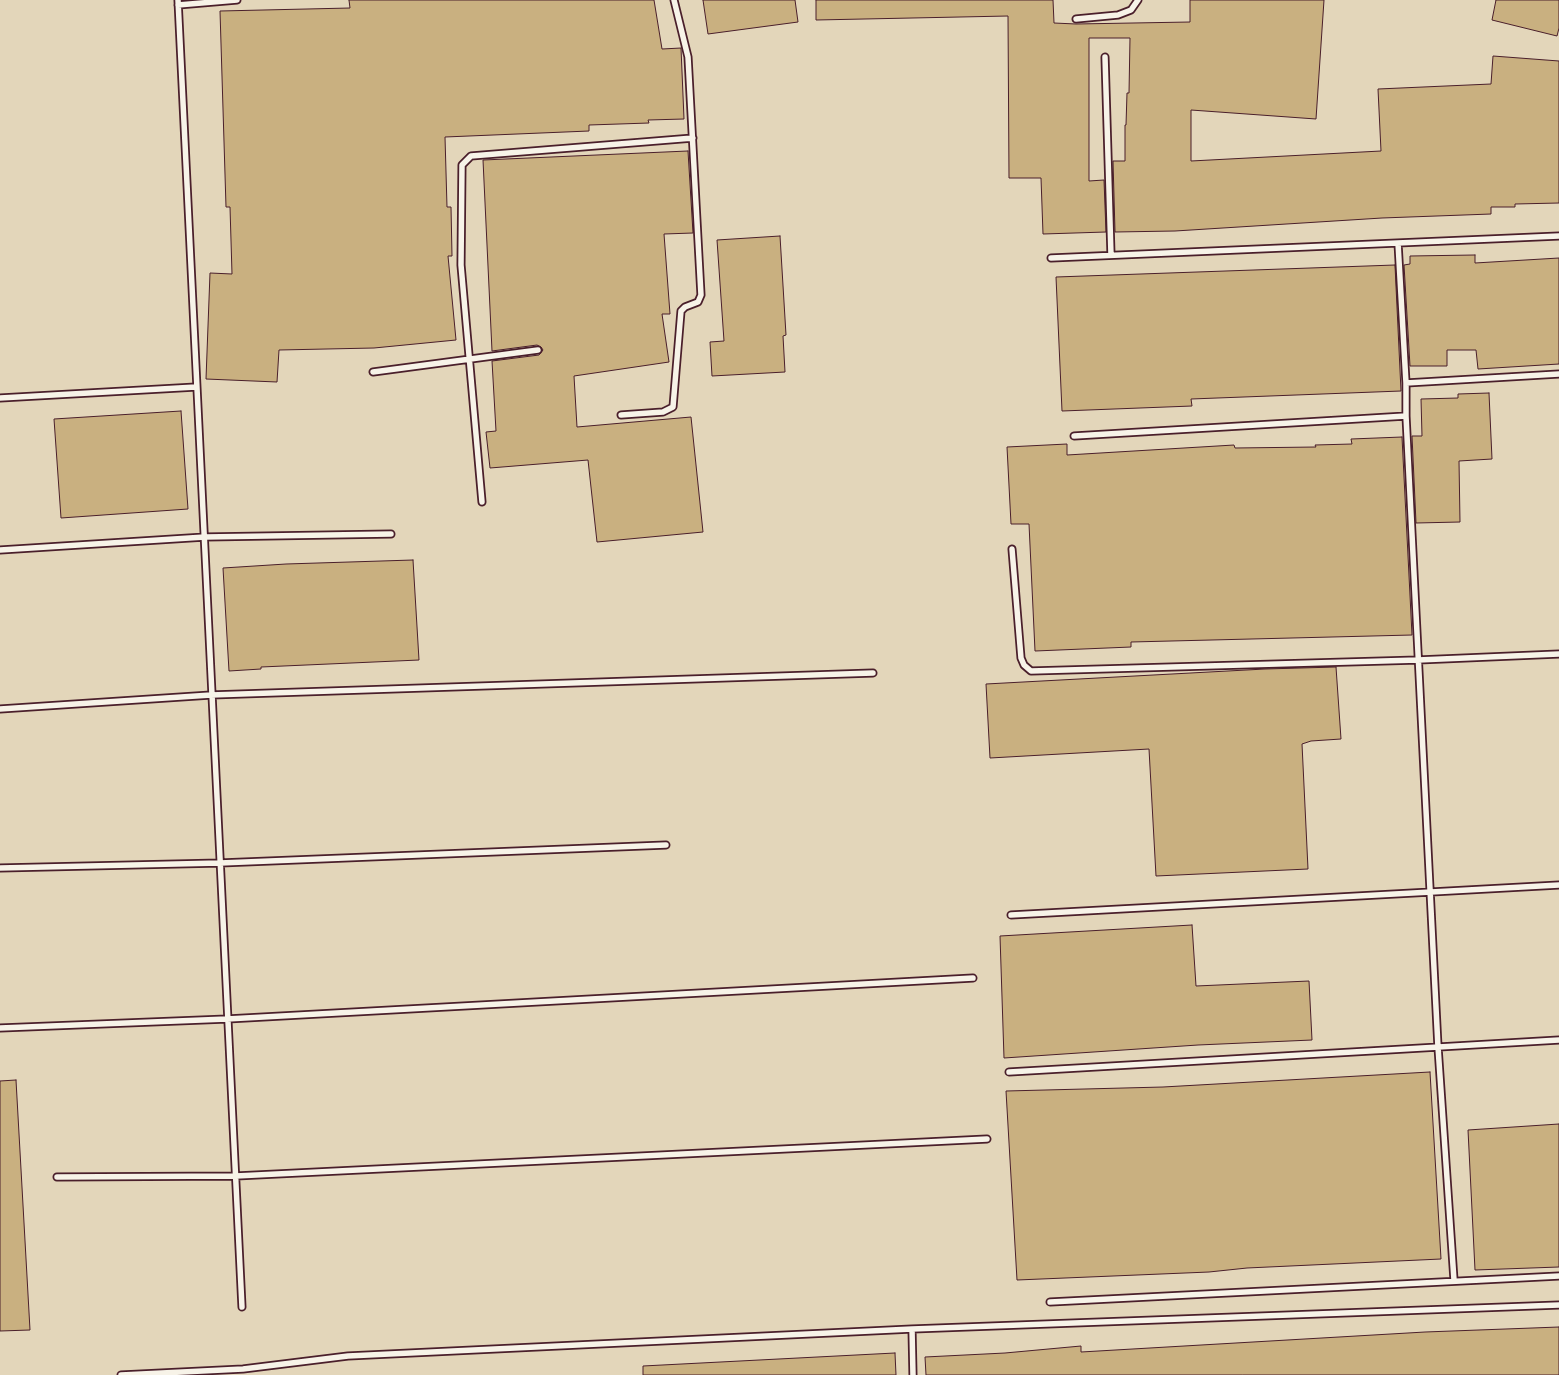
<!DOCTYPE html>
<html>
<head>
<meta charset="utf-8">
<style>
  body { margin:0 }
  canvas { display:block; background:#eee6d3 }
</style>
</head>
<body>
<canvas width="1559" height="1375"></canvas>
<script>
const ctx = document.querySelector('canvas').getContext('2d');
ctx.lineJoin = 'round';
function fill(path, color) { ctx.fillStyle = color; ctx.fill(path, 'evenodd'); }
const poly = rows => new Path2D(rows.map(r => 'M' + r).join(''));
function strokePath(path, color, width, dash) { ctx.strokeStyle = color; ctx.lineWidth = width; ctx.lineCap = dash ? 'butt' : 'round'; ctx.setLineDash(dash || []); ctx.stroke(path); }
fill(poly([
  [0,0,1559,0,1559,1375,0,1375]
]), '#e3d6ba');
const building = poly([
  [349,0,654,0,662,49,681,48,684,119,648,120,649,123,589,125,589,131,445,137,447,207,451,207,452,256,448,256,456,340,374,348,279,350,277,382,206,379,210,273,232,274,230,207,226,207,220,11,350,8,349,0],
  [703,0,795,0,798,22,708,34,703,0],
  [816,0,1053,0,1054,23,1076,24,1190,22,1190,0,1324,0,1316,119,1191,110,1191,161,1381,151,1378,89,1491,84,1493,56,1559,61,1559,203,1515,204,1515,207,1491,207,1491,214,1382,218,1175,231,1115,232,1113,161,1125,161,1125,125,1126,125,1127,93,1129,93,1130,38,1089,38,1089,181,1104,180,1106,232,1043,234,1041,178,1009,178,1008,16,816,20,816,0],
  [1496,0,1559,0,1559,28,1557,36,1492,20,1496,0],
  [688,151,693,233,664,234,670,314,662,314,669,362,574,376,577,427,691,417,703,532,597,542,588,460,490,468,486,432,496,431,492,361,539,355,543,350,541,347,537,345,492,351,483,160,688,151],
  [780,236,786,335,783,336,785,372,712,376,710,342,724,341,717,240,780,236],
  [1475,255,1475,263,1559,258,1559,364,1478,369,1476,350,1447,350,1447,366,1410,366,1404,265,1410,264,1410,256,1475,255],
  [1395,265,1401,391,1191,399,1192,406,1062,411,1056,277,1395,265],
  [1489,393,1492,459,1459,461,1460,522,1416,523,1412,436,1422,436,1421,399,1458,398,1458,394,1489,393],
  [181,411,188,509,61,518,54,419,181,411],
  [1402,437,1412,635,1131,642,1131,647,1035,651,1029,524,1011,524,1007,447,1067,444,1067,455,1234,445,1235,448,1316,447,1315,445,1352,444,1351,439,1402,437],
  [413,560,419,660,261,667,261,669,229,671,223,568,286,564,413,560],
  [1336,667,1341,739,1311,741,1302,744,1308,869,1156,876,1149,749,990,758,986,684,1265,669,1336,667],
  [1192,925,1196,986,1309,981,1312,1040,1198,1045,1004,1058,1000,936,1192,925],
  [1430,1072,1441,1259,1247,1268,1209,1272,1017,1280,1006,1091,1163,1087,1430,1072],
  [16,1080,30,1330,0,1331,0,1081,16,1080],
  [1559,1124,1559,1267,1475,1270,1468,1130,1559,1124],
  [1559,1327,1559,1375,926,1375,925,1357,1005,1353,1081,1346,1081,1352,1425,1332,1559,1327],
  [895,1353,896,1375,643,1375,643,1366,895,1353]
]);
fill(building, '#c9b080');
strokePath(building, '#4a1f2b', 1);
const service = poly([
  [178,0,242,1307],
  [178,5,237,0],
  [1076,19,1118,15,1131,10,1138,0],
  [1105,57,1111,255],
  [1398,243,1406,383,1406,416,1438,1047,1454,1280],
  [1051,258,1559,236],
  [373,372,538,350],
  [1406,383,1559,374],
  [0,398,196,387],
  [621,415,663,412,673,407,681,311,685,307,698,302,701,295,688,57,674,0],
  [1074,436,1406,416],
  [482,502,461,265,462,165,471,156,693,138],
  [1012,549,1021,658,1024,665,1031,671,1418,660,1559,654],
  [0,550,205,537,391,534],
  [0,709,211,695,873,673],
  [0,868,220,863,666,845],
  [1011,915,1559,885],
  [0,1028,227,1019,973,978],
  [1009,1072,1559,1040],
  [57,1177,236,1176,987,1139],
  [1050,1302,1559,1276],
  [912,1329,913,1375],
  [121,1375,243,1369,348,1356,912,1329,1559,1305]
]);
strokePath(service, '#4a1f2b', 9);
strokePath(service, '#f7f3e8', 5.5);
</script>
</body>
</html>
